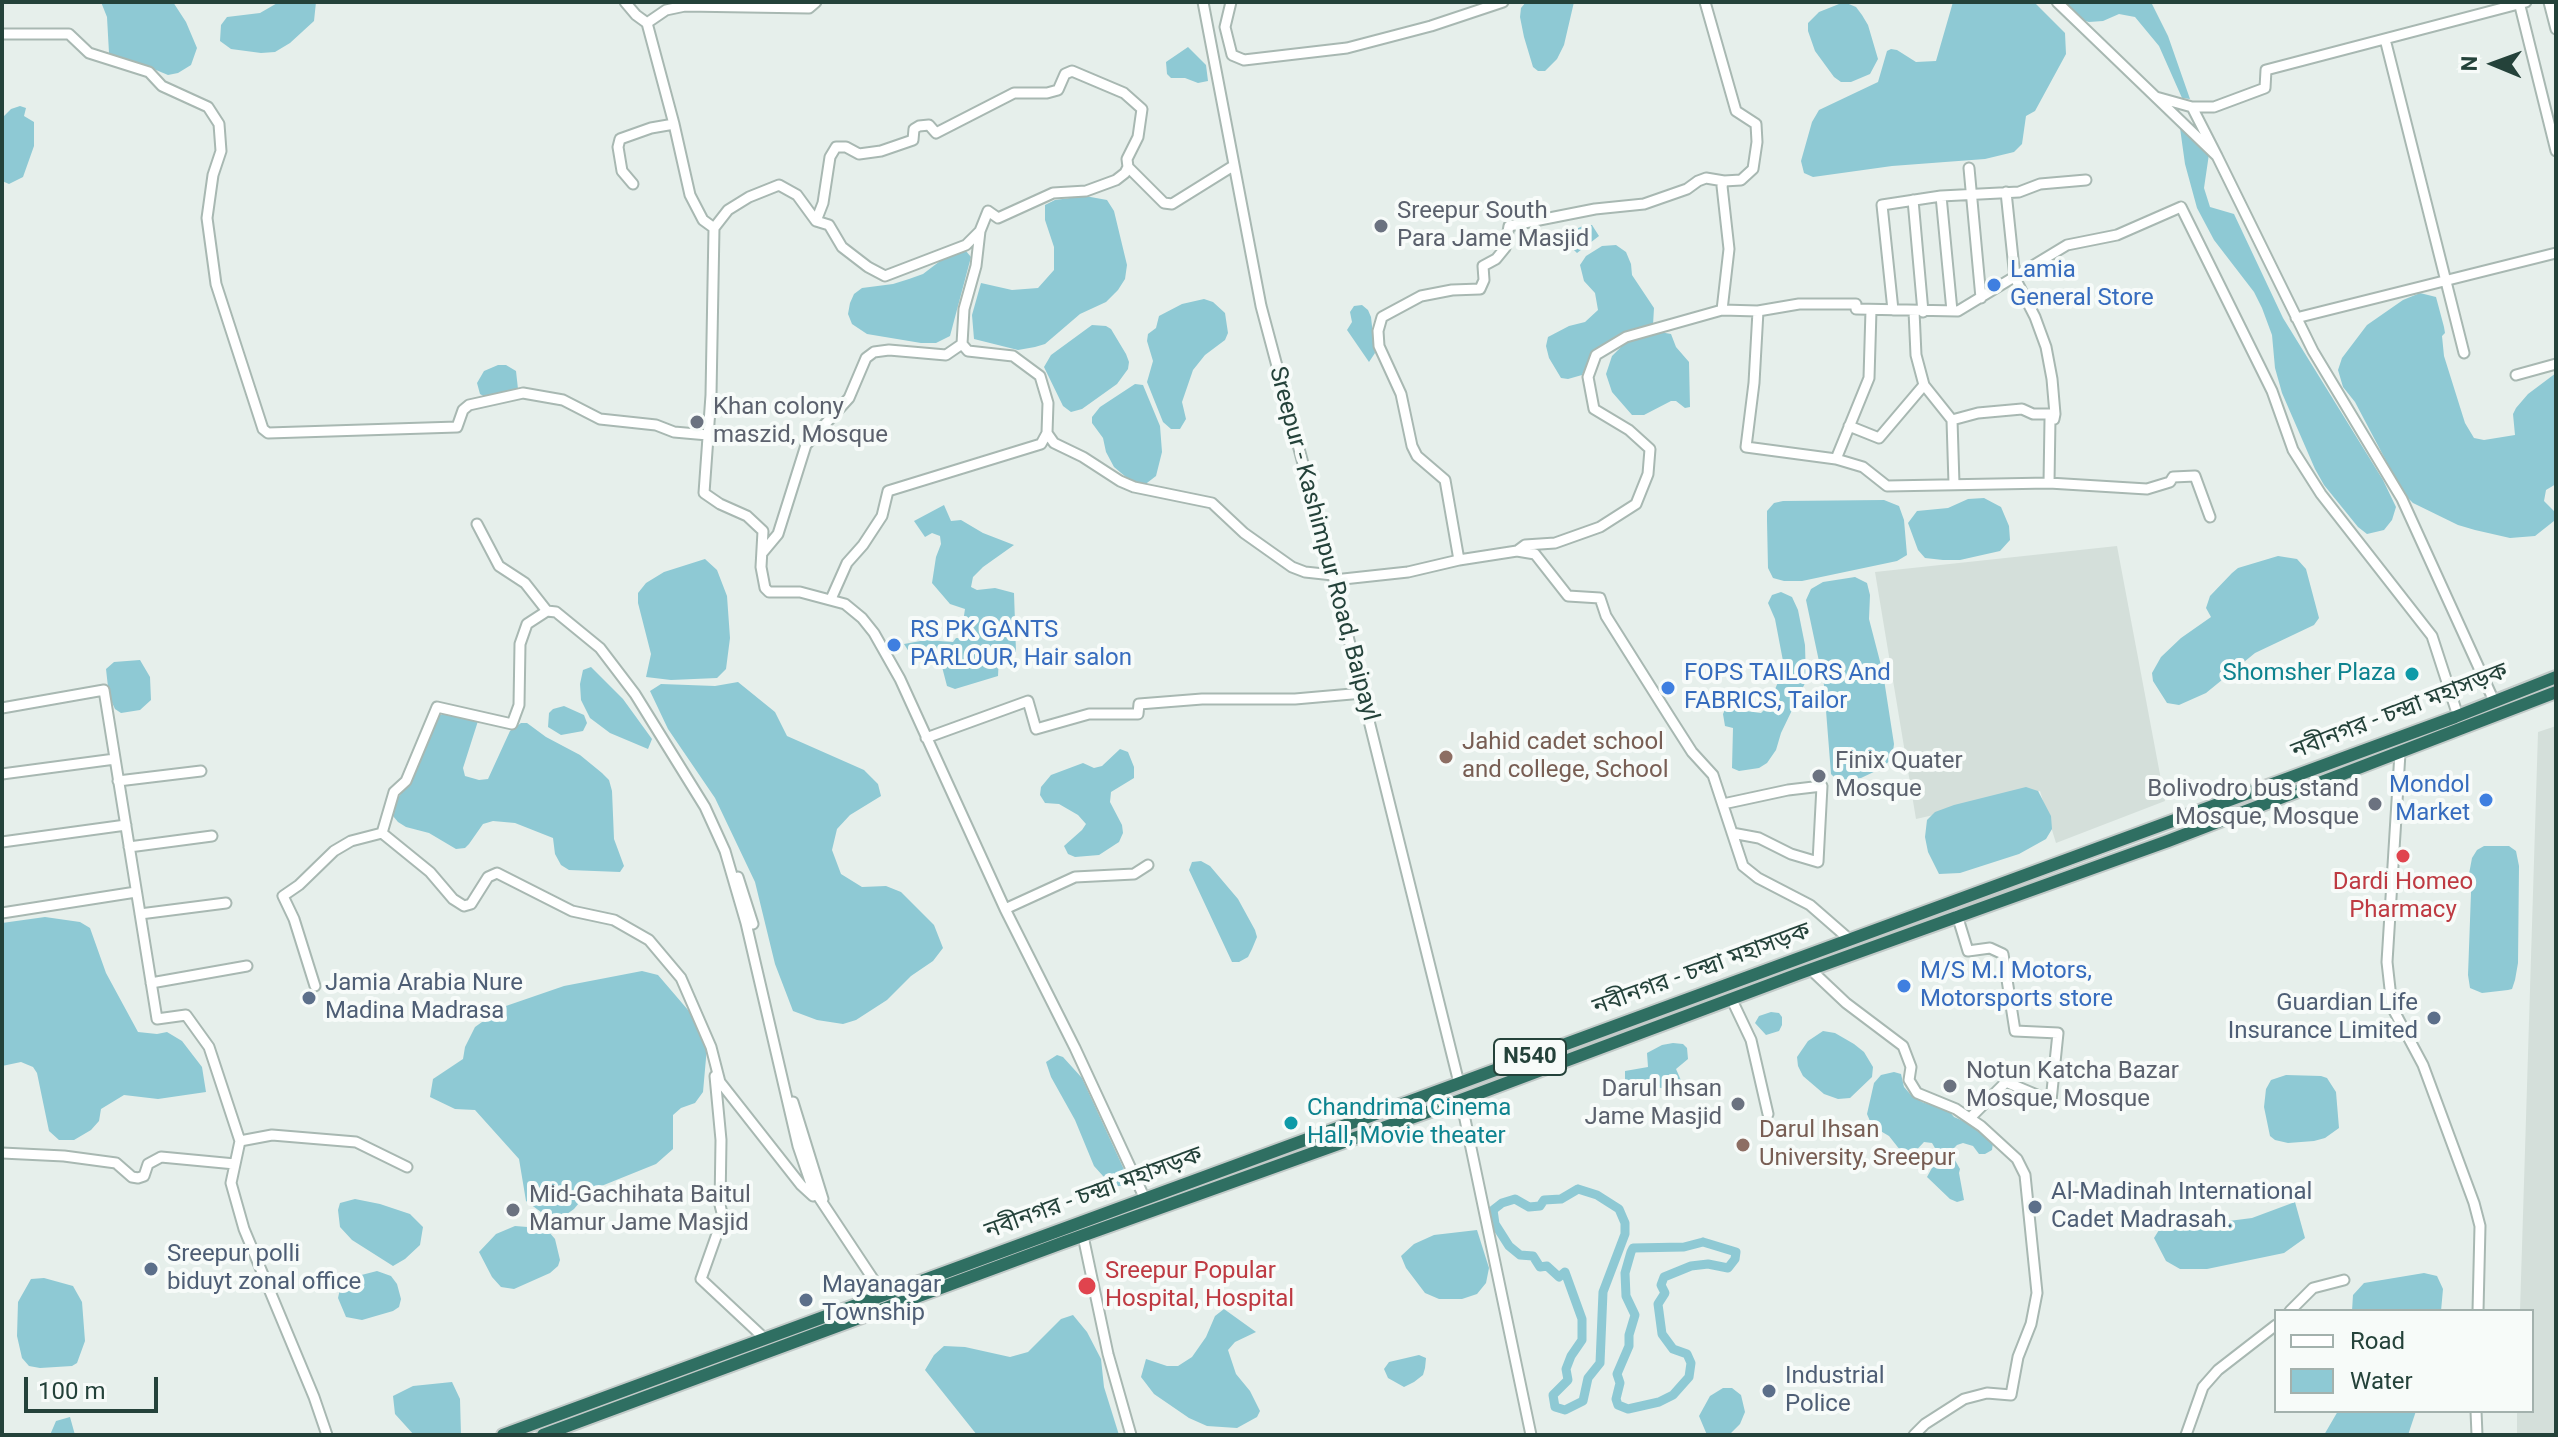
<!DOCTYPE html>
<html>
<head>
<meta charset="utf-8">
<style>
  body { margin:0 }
  #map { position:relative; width:2558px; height:1437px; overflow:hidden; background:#e6efeb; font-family:Roboto,sans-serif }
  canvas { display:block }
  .frame { position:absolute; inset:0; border:4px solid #24423a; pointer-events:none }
  .legend { position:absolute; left:2274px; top:1309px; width:260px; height:104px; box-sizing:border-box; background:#f7fbf9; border:2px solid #a3b1ad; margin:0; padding:10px 14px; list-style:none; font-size:24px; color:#24423a }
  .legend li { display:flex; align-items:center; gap:16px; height:40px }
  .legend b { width:40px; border:2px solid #a3b1ad }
  .north { position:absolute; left:2454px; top:24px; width:80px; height:80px; -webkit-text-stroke:6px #f7fbf9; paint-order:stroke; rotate:271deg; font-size:22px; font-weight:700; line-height:32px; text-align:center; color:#24423a }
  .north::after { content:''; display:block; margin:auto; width:28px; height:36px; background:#24423a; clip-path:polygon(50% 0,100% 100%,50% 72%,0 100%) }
  .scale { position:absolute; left:24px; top:1377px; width:134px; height:36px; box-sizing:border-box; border:4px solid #24423a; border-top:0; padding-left:10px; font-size:24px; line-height:28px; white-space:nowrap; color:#24423a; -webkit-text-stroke:6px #f7fbf9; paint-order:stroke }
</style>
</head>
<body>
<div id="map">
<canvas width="2558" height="1437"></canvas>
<div class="frame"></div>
<ul class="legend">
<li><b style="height:10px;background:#fff"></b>Road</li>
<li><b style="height:22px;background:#8ec9d4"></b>Water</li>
</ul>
<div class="north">N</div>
<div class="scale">100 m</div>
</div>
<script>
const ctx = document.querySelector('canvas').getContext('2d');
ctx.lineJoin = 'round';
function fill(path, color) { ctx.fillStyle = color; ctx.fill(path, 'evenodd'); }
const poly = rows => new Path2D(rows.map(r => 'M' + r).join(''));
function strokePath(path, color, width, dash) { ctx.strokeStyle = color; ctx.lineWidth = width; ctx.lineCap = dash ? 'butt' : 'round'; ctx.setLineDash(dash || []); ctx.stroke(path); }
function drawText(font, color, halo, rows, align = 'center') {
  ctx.font = font + ' Roboto,"Noto Sans Bengali",sans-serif'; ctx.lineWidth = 8; ctx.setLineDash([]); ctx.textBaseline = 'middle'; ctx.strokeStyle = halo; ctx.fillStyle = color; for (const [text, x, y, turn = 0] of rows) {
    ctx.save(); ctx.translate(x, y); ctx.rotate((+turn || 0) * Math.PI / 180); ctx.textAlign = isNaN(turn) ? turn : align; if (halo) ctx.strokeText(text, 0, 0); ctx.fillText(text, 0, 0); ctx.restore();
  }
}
fill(poly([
  [2117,546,2165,801,2056,843,2040,791,1916,819,1875,572],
  [2556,726,2556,1435,2517,1435,2517,1411,2532,1411,2532,1311,2520,1311,2538,732]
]), '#d4dfda');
fill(poly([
  [101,2,173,2,186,22,197,48,191,65,178,73,168,75,144,65,119,59,109,53,107,17],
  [279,2,316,2,314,21,290,43,275,52,261,53,231,49,220,41,221,25,227,17,260,13],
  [1526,2,1574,2,1564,45,1557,59,1545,71,1538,71,1533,67,1524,37,1520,17,1521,8],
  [1844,2,1856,7,1862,15,1868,25,1878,59,1870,74,1851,82,1841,82,1834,77,1815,51,1808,31,1808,23,1819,12],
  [1953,2,2034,2,2065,33,2066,54,2035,111,2026,116,2022,144,2014,152,1985,159,1892,166,1813,177,1804,173,1801,161,1812,122,1819,110,1878,82,1887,51,1891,49,1897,50,1916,62,1936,61],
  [2063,2,2151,2,2168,36,2190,99,2182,98,2159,46,2135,17,2119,14,2103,21,2089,22,2082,20],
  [1188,47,1206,65,1208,81,1198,83,1185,78,1171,78,1167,74,1166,62],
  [20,106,26,108,24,116,34,122,34,146,23,177,9,184,2,181,2,118,11,109],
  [2180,128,2209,154,2204,188,2210,207,2234,214,2283,318,2383,480,2396,507,2392,520,2384,530,2367,534,2358,527,2324,485,2315,469,2282,393,2275,368,2272,335,2262,308,2254,292,2214,240,2197,208,2185,164],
  [1085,196,1107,200,1114,211,1127,265,1125,279,1118,290,1106,302,1080,314,1045,344,1035,347,1018,350,974,339,972,315,981,283,1012,290,1038,288,1054,270,1054,247,1045,220,1045,205,1055,200],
  [1585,225,1592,225,1599,236,1577,253,1570,246,1570,237,1576,229],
  [1616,245,1626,252,1631,264,1632,275,1654,308,1653,325,1608,342,1593,353,1582,375,1568,379,1561,378,1549,358,1546,346,1548,337,1569,326,1585,322,1598,310,1595,293,1584,281,1580,265,1586,256,1602,246],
  [961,250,966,251,971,257,950,336,936,343,921,343,867,334,852,324,848,314,850,303,854,294,862,288,893,284,909,279,923,274,948,255],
  [2420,293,2436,297,2444,327,2445,333,2442,336,2444,356,2465,423,2474,438,2484,440,2515,435,2513,414,2516,408,2528,394,2556,373,2556,484,2546,490,2544,501,2555,512,2554,521,2535,536,2510,538,2475,530,2458,525,2413,503,2403,493,2355,402,2343,387,2338,370,2342,358,2367,325,2403,300],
  [1204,299,1213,302,1225,313,1228,333,1225,340,1205,355,1193,370,1182,402,1186,419,1180,429,1171,429,1163,422,1147,382,1153,361,1147,341,1148,334,1156,328,1159,316,1182,304],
  [1362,305,1368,310,1371,317,1375,353,1369,362,1347,330,1352,322,1350,312,1354,306],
  [1092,325,1106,326,1111,329,1126,354,1129,362,1128,369,1117,384,1082,409,1071,412,1063,406,1044,367,1051,355],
  [1660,332,1671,334,1676,347,1689,362,1690,407,1685,408,1676,401,1671,401,1644,415,1632,415,1612,392,1606,374,1612,356,1626,342],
  [498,365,506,365,516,371,518,389,512,394,485,397,480,394,477,383,484,371],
  [1135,384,1143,385,1160,426,1162,452,1156,476,1143,486,1133,483,1114,467,1106,452,1103,438,1092,423,1092,417,1100,407],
  [1984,498,2001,507,2009,526,2010,540,2000,551,1960,560,1943,560,1925,558,1918,550,1908,523,1917,511,1948,508,1968,499],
  [1884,500,1899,506,1904,520,1907,555,1897,561,1802,581,1784,581,1773,578,1768,568,1767,521,1767,511,1774,503,1783,501],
  [944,505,951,521,961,520,983,533,1014,545,983,567,973,577,971,587,977,590,995,588,1014,593,1016,652,999,656,998,676,955,689,947,686,941,663,933,657,911,655,904,644,926,640,953,642,956,638,965,638,969,635,962,629,965,609,950,604,932,583,936,557,941,544,940,536,932,533,925,537,914,521],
  [2278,556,2297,559,2306,569,2319,618,2314,625,2255,653,2206,693,2179,705,2167,703,2153,681,2152,673,2161,657,2181,638,2211,617,2206,608,2210,596,2232,573,2238,568],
  [705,559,717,570,727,596,730,638,726,669,717,678,671,680,646,677,651,654,638,603,638,593,646,583,664,572],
  [1855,577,1867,583,1870,595,1869,619,1883,673,1894,744,1892,759,1880,769,1861,778,1837,780,1831,774,1824,685,1806,600,1811,589,1823,582],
  [1781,592,1792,597,1798,610,1805,645,1806,681,1781,733,1776,750,1767,763,1759,768,1739,771,1732,768,1733,728,1725,726,1723,714,1727,705,1741,700,1746,711,1761,713,1768,706,1781,675,1783,661,1775,619,1768,603,1772,595],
  [140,660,150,677,151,700,140,710,121,713,115,709,109,696,106,669,114,662],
  [591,667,623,699,652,739,648,749,610,733,590,718,581,700,580,684,583,670],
  [738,682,775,712,787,736,864,770,878,784,881,796,850,815,837,829,832,850,841,874,862,887,886,886,901,892,934,925,943,948,933,961,911,976,887,1000,856,1020,843,1024,817,1020,793,1011,775,964,755,882,715,798,668,729,650,691,661,684,715,686],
  [564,706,584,715,587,723,583,731,561,735,548,727,549,713,553,709],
  [446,713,478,721,463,768,465,776,479,780,488,779,510,731,521,723,527,723,546,737,580,755,602,773,609,780,612,791,614,839,624,866,620,872,569,870,561,865,555,854,553,838,515,823,493,821,483,824,469,844,465,848,456,849,429,833,406,827,398,822,393,816,392,807,404,789,434,722,440,715],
  [1120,749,1128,752,1134,767,1134,778,1111,792,1110,802,1122,825,1123,833,1119,842,1099,855,1075,857,1068,854,1064,846,1082,830,1086,824,1078,815,1059,804,1045,803,1040,795,1041,787,1051,775,1083,763,1094,768,1102,766],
  [2026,787,2038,791,2051,816,2052,829,2046,839,2019,854,1960,873,1939,874,1928,852,1925,837,1927,820,1935,812,1954,805],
  [2484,846,2509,846,2516,851,2519,866,2518,963,2515,980,2512,989,2508,990,2482,993,2470,988,2468,975,2471,893,2469,874,2472,858,2477,850],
  [1201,861,1210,866,1238,899,1255,930,1257,937,1252,949,1248,957,1239,962,1232,962,1189,870,1192,862],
  [45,917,80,922,90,928,106,973,138,1032,157,1034,167,1032,182,1041,202,1067,206,1092,158,1099,124,1095,101,1109,99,1121,91,1130,74,1140,59,1140,49,1131,37,1073,33,1067,21,1062,2,1066,2,923],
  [642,971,658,975,694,1017,707,1047,703,1092,695,1103,681,1108,673,1115,673,1149,656,1164,589,1191,574,1209,560,1219,545,1215,526,1201,519,1159,475,1110,455,1109,430,1097,433,1079,463,1059,465,1047,475,1027,503,1007,564,986],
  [1771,1012,1779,1013,1782,1017,1782,1025,1779,1031,1766,1035,1755,1023,1759,1016],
  [1823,1031,1835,1033,1854,1044,1864,1052,1873,1067,1872,1077,1850,1098,1838,1099,1824,1094,1803,1076,1798,1066,1797,1057,1808,1041],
  [1673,1043,1683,1044,1687,1048,1688,1059,1676,1069,1683,1085,1681,1089,1625,1086,1625,1071,1648,1067,1647,1053,1662,1045],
  [1057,1055,1063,1057,1082,1078,1127,1176,1128,1181,1123,1186,1112,1186,1094,1166,1075,1120,1051,1077,1046,1062],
  [1894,1072,1901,1074,1904,1087,1911,1095,1922,1102,1949,1111,1954,1117,1968,1123,1993,1143,1992,1150,1985,1154,1979,1154,1973,1146,1963,1143,1957,1145,1952,1150,1952,1155,1960,1169,1959,1173,1964,1200,1957,1202,1950,1199,1927,1177,1939,1155,1932,1143,1924,1142,1910,1157,1904,1155,1889,1136,1872,1126,1867,1114,1874,1083,1881,1075],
  [2286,1075,2321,1076,2327,1078,2336,1092,2339,1128,2325,1138,2314,1141,2288,1143,2275,1140,2270,1136,2264,1107,2266,1089,2271,1080],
  [355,1199,380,1204,410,1214,423,1227,420,1245,405,1259,393,1266,352,1240,340,1227,338,1210,340,1203],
  [2295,1202,2305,1238,2284,1253,2207,1269,2180,1269,2166,1261,2154,1238,2159,1230,2252,1218],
  [515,1226,540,1228,549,1232,555,1239,560,1260,558,1266,550,1273,514,1289,501,1287,492,1277,479,1252,496,1234],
  [1477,1230,1489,1268,1486,1283,1477,1294,1462,1299,1439,1299,1425,1293,1406,1268,1401,1256,1414,1244,1434,1235],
  [377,1271,391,1276,397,1284,401,1299,399,1307,393,1311,362,1320,346,1317,338,1298,342,1280],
  [2424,1273,2437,1276,2443,1289,2441,1311,2352,1311,2353,1295,2364,1283],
  [44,1278,73,1286,82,1302,85,1341,77,1363,72,1366,40,1368,29,1366,22,1358,17,1336,18,1302,31,1279],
  [1224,1309,1256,1332,1235,1342,1228,1350,1236,1374,1250,1391,1260,1411,1257,1417,1237,1428,1207,1426,1189,1418,1154,1394,1141,1377,1146,1359,1167,1366,1178,1366,1192,1357,1206,1337,1215,1316],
  [1073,1315,1087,1332,1101,1359,1104,1387,1119,1435,977,1435,925,1370,934,1355,944,1346,965,1347,1010,1357,1028,1352,1061,1319],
  [1419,1355,1426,1358,1425,1368,1423,1375,1414,1382,1404,1387,1388,1378,1384,1369,1389,1362],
  [452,1382,460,1399,461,1435,414,1435,395,1414,393,1396,413,1386],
  [1723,1388,1732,1388,1741,1395,1745,1412,1740,1424,1729,1435,1707,1435,1699,1416,1710,1396],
  [2338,1411,2416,1411,2408,1435,2324,1435],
  [70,1417,75,1435,50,1435,56,1421]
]), '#8ec9d4');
strokePath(poly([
  [1578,1189,1597,1195,1619,1209,1625,1223,1625,1234,1603,1292,1600,1363,1588,1378,1583,1401,1565,1410,1555,1407,1553,1395,1568,1380,1566,1369,1571,1356,1582,1340,1582,1319,1565,1272,1559,1277,1547,1266,1540,1267,1533,1256,1520,1255,1509,1246,1495,1224,1493,1210,1502,1203,1515,1199,1529,1207,1540,1206,1544,1200,1561,1199,1578,1189],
  [1703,1242,1736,1252,1735,1259,1728,1268,1708,1264,1691,1266,1664,1277,1661,1285,1665,1293,1658,1304,1662,1334,1673,1349,1687,1354,1691,1363,1689,1377,1673,1395,1659,1402,1628,1409,1618,1405,1616,1399,1620,1383,1617,1374,1629,1346,1629,1335,1635,1315,1626,1296,1625,1273,1631,1252,1633,1248,1684,1247,1703,1242]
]), '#8ec9d4', 9);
const minor = poly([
  [625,2,636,15,647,23,674,124,690,195,703,220,714,228,711,395,704,493,720,504,747,516,763,531,761,567,765,588,769,592,800,592,845,604,862,618,874,633,900,679,1005,909,1075,1048,1145,1199],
  [1203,2,1261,306,1334,580,1459,1083],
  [1231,2,1225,27,1232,55,1244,60,1347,48,1431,26,1503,2],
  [1705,2,1736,111,1756,124,1757,142,1753,169,1741,180,1724,181,1722,186,1729,249,1722,310],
  [2057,2,2217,156,2192,107],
  [2519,2,2556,151],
  [2549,2,2556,29],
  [647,23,666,10,685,6,809,8,816,2],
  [2,34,69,34,89,53,149,72,162,86,208,107,219,124,221,151,213,175,207,218,216,284,263,429,268,433,457,427,463,410,469,405,523,393,563,400,600,419,656,425,674,432,708,435],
  [2385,39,2464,353],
  [2156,97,2192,107,2214,107,2265,88,2266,70,2526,2],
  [2217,156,2313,351,2402,499,2494,701],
  [1969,168,1981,298],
  [633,184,622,171,618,147,620,139,651,128,674,124],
  [2006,192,2015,278,2035,317,2046,347,2052,379,2055,414,2054,419,2050,419,2049,483],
  [1941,196,1952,311],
  [1913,200,1923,312],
  [816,221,823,203,830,157,836,147,846,147,859,154,881,151,913,140,914,129,919,126,929,125,936,133,1014,93,1047,93,1058,90,1065,74,1072,71,1124,93,1142,109,1138,137,1127,159,1128,167],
  [714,228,728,210,749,197,779,185,797,195,816,221,829,225,842,247,868,267,885,276,966,245,980,231,988,211,998,218,1053,193,1086,191,1116,180,1125,173,1128,167,1164,203,1172,204,1233,166],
  [1893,310,1882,205,1941,196,2019,192,2040,184,2086,180],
  [1758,311,1754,383,1746,447,1836,459,1863,467,1887,486,2049,483,2147,489,2170,482,2173,477,2195,476,2210,517],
  [1914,311,1916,355,1924,385,1952,420,1954,484],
  [2296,318,2556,253],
  [2516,375,2556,364],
  [1952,420,1978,413,2022,409,2033,414,2055,414],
  [1849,426,1879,438,1924,385],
  [1047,433,1054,443,1083,457,1120,481,1134,487,1212,503,1244,533,1292,567,1305,572,1333,575],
  [1836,459,1869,378,1871,310],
  [477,524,499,566,525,583,547,611],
  [1517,551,1525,545,1555,543,1600,527,1636,504,1648,474,1650,449,1629,430,1594,409,1588,377,1596,355,1626,337,1722,310,1758,311,1799,304,1856,304,1856,309,1958,311,2067,245,2117,235,2181,207,2272,391,2293,450,2321,494,2432,636,2458,716],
  [763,552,778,534,806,445,849,398,866,358,874,352,889,350,946,355,962,344],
  [1459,560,1445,480,1417,456,1412,446,1401,394,1379,346,1378,331,1382,317,1421,296,1452,290,1480,289,1484,280,1483,266,1496,259,1505,248,1509,226,1595,209,1644,204,1687,189,1698,181,1706,178,1724,181],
  [1334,580,1408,572,1459,560,1517,551,1535,554,1568,596,1600,598,1606,616,1669,716,1692,752,1713,775,1743,866,1758,878,1810,905,1849,939],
  [831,599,847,563,863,545,882,516,888,491,1041,444,1047,433,1048,403,1040,376,1013,356,968,351,962,344,964,309,976,266,980,231],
  [2,708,104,690,157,1019,186,1015,209,1047,240,1141,272,1135,356,1142,407,1167],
  [926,738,1028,701,1036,729,1089,714,1138,714,1139,704,1202,699,1295,699,1363,693],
  [2400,753,2387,962,2392,1007,2423,1065,2474,1203,2480,1226,2478,1311],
  [2,774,115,759],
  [118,781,201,771],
  [1723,804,1788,790,1822,786,1818,862,1791,854,1759,838,1732,833],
  [382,833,430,872,453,899,464,906,471,904,488,877,497,873,572,911,614,920,649,940,681,978,711,1047,720,1082,801,1185,813,1196],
  [2,842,126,825],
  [129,847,212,836],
  [738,877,753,924],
  [1005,909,1075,877,1134,874,1148,865],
  [2,913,136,892],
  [140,914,226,903],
  [1957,915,1968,951,1990,948,2003,954,2015,1031,2058,1033,2051,1101,2006,1082,1970,1118],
  [1810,969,1846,1003,1903,1046,1911,1067,1909,1080,1917,1093,1956,1109,1981,1126,2017,1159,2025,1175,2037,1293,2031,1324,2018,1357,2011,1395,1987,1393,1964,1399,1925,1424,1914,1435],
  [151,983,247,966],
  [315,986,294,919,283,896,299,885,334,851,351,841,382,833,394,792,406,781,437,707,512,724,519,705,520,644,527,624,547,611,556,612,600,648,635,694,705,807,725,851,746,923,798,1146,812,1187,883,1294],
  [1731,998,1751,1040,1768,1114],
  [715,1076,721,1140,720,1205,723,1217,701,1279,763,1337],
  [1461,1100,1531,1435],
  [793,1102,823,1199],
  [240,1141,231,1183,244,1229,314,1397,327,1435],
  [2,1153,64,1156,116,1163,132,1177,138,1178,144,1176,148,1164,161,1157,235,1164],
  [1083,1236,1108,1354,1131,1435],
  [2290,1311,2313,1288,2344,1280],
  [2476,1411,2477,1435],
  [2186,1435,2203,1387,2218,1370,2276,1325]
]);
const highway = poly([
  [503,1435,2455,717,2556,677],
  [543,1435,1062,1243,1461,1100,1798,974,2168,841,2556,692]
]);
strokePath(minor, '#a8b8b2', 13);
strokePath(highway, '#c2cac8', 16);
strokePath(minor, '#fff', 9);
strokePath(highway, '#2f6f62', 12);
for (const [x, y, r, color] of [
  [1381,226,8,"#6b7280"],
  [1994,285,8,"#3f7fe0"],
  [697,422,8,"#6b7280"],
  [894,645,8,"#3f7fe0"],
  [2412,674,8,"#0f9aa8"],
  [1668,688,8,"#3f7fe0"],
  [1446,757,8,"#8d6e63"],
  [1819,776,8,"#6b7280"],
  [2486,800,8,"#3f7fe0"],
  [2375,804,8,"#6b7280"],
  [2403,856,8,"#e0444e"],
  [1904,986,8,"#3f7fe0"],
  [309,998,8,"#5c6f8a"],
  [2434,1018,8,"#5c6f8a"],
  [1950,1086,8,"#6b7280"],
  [1738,1104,8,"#6b7280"],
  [1291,1123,8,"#0f9aa8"],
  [1743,1145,8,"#8d6e63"],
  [2035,1207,8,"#5c6f8a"],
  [513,1210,8,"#6b7280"],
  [151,1269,8,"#5c6f8a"],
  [1087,1286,10,"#e0444e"],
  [806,1300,8,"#5c6f8a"],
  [1769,1391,8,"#5c6f8a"]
]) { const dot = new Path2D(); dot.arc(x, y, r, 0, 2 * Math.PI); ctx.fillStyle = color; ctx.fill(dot); strokePath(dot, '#f7fbf9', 3); }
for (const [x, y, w] of [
  [1530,1057,72]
]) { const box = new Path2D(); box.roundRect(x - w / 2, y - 18, w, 36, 6); ctx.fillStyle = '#f7fbf9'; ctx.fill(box); strokePath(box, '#24423a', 2); }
drawText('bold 22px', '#24423a', null, [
  ["N540",1530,1057]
]);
drawText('24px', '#5b616d', '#f7fbf9', [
  ["Sreepur South",1397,212],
  ["Para Jame Masjid",1397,240],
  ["Khan colony",713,408],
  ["maszid, Mosque",713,436],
  ["Finix Quater",1835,762],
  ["Mosque",1835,790],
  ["Bolivodro bus stand",2359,790,"right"],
  ["Mosque, Mosque",2359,818,"right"],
  ["Notun Katcha Bazar",1966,1072],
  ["Mosque, Mosque",1966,1100],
  ["Darul Ihsan",1722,1090,"right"],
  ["Jame Masjid",1722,1118,"right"],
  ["Mid-Gachihata Baitul",529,1196],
  ["Mamur Jame Masjid",529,1224]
], 'left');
drawText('24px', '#366cbe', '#f7fbf9', [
  ["Lamia",2010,271],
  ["General Store",2010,299],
  ["RS PK GANTS",910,631],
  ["PARLOUR, Hair salon",910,659],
  ["FOPS TAILORS And",1684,674],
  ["FABRICS, Tailor",1684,702],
  ["Mondol",2470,786,"right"],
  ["Market",2470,814,"right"],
  ["M/S M.I Motors,",1920,972],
  ["Motorsports store",1920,1000]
], 'left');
drawText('24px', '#24423a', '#f7fbf9', [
  ["Sreepur - Kashimpur Road, Baipayl",1323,544,75],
  ["নবীনগর - চন্দ্রা মহাসড়ক",2400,712,-21],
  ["নবীনগর - চন্দ্রা মহাসড়ক",1702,970,-20],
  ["নবীনগর - চন্দ্রা মহাসড়ক",1094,1194,-20]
]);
drawText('24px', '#0d838f', '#f7fbf9', [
  ["Shomsher Plaza",2396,674],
  ["Chandrima Cinema",1307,1109,"left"],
  ["Hall, Movie theater",1307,1137,"left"]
], 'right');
drawText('24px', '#785e54', '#f7fbf9', [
  ["Jahid cadet school",1462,743],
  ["and college, School",1462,771],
  ["Darul Ihsan",1759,1131],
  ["University, Sreepur",1759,1159]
], 'left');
drawText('24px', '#be3a42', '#f7fbf9', [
  ["Dardi Homeo",2403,883],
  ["Pharmacy",2403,911],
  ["Sreepur Popular",1105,1272,"left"],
  ["Hospital, Hospital",1105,1300,"left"]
]);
drawText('24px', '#4e5e75', '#f7fbf9', [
  ["Jamia Arabia Nure",325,984],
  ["Madina Madrasa",325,1012],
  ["Guardian Life",2418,1004,"right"],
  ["Insurance Limited",2418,1032,"right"],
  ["Al-Madinah International",2051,1193],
  ["Cadet Madrasah.",2051,1221],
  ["Sreepur polli",167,1255],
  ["biduyt zonal office",167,1283],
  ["Mayanagar",822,1286],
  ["Township",822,1314],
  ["Industrial",1785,1377],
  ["Police",1785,1405]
], 'left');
</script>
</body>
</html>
